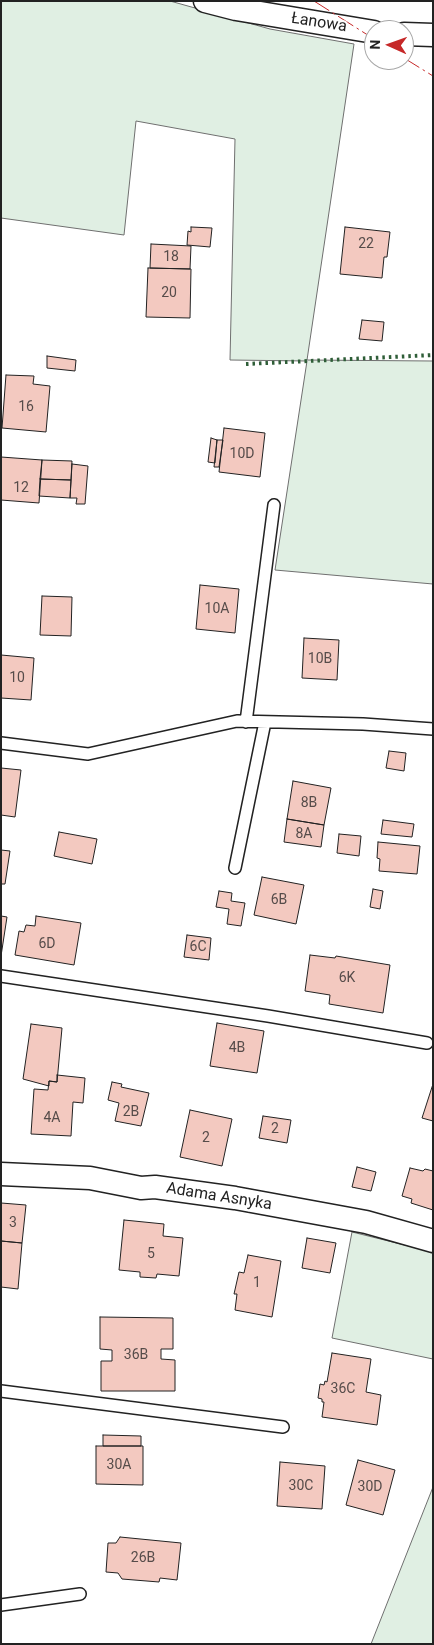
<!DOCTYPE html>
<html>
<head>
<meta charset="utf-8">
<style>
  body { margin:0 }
  #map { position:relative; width:434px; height:1645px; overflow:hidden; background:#fff; font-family:Roboto,sans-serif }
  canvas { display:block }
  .frame { position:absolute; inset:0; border:2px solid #222; pointer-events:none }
  .north { position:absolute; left:364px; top:20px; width:50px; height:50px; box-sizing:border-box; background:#fff; border:1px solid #a7a7a7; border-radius:50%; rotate:272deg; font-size:14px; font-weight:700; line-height:20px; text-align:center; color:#222 }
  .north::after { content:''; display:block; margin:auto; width:18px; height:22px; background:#c62828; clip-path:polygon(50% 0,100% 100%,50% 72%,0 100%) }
</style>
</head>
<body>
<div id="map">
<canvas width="434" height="1645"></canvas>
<div class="frame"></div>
<div class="north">N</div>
</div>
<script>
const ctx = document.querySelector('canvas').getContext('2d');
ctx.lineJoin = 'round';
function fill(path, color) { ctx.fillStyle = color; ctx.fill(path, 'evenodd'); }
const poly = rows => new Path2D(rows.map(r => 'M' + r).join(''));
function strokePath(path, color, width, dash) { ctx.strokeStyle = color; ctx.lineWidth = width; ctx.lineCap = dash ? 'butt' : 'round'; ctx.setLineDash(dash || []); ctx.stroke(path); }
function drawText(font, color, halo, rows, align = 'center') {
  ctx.font = font + ' Roboto,sans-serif'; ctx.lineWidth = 4; ctx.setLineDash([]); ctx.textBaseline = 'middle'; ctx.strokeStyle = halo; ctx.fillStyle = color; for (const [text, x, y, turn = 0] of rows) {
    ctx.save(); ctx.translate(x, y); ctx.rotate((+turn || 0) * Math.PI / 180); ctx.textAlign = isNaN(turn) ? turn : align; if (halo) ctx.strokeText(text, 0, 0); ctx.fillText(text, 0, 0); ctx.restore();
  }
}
const green = poly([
  [1,1,170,1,270,29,354,44,307,360,433,361,433,584,275,570,307,361,230,360,235,139,136,121,124,235,1,218,1,1],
  [352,1232,433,1252,433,1359,332,1338,352,1232],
  [433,1487,433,1644,371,1644,433,1487]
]);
fill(green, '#e0efe3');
strokePath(green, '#6f6f6f', 1);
const building = poly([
  [191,227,212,228,210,247,187,245,188,231,191,232,191,227],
  [345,227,390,232,387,257,384,257,382,278,340,274,345,227],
  [151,244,191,246,190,269,150,268,151,244],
  [148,268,191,269,190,318,146,317,148,268],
  [362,320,384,322,382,341,359,339,362,320],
  [47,356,76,360,75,371,47,368,47,356],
  [6,375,34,376,33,384,50,386,46,432,2,428,6,375],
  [224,428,265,433,260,477,219,472,224,428],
  [211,438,217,440,215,463,208,462,211,438],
  [217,440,223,440,219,467,214,467,217,440],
  [1,457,42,460,39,503,1,500,1,457],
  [42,460,72,461,71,480,40,479,42,460],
  [72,464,88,466,85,504,76,504,77,498,70,498,72,464],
  [40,479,71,480,70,498,39,496,40,479],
  [200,585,239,589,235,633,196,629,200,585],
  [42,596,72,597,71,636,40,635,42,596],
  [304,638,339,640,337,680,302,678,304,638],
  [1,655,34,658,31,700,1,698,1,655],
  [389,751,406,753,404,771,386,768,389,751],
  [1,768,21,770,15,817,1,815,1,768],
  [293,781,331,788,324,825,287,819,293,781],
  [287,819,324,825,321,847,284,842,287,819],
  [383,820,414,824,412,837,381,834,383,820],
  [59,832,97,839,92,864,54,856,59,832],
  [339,834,361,836,359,856,337,853,339,834],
  [378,842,420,846,417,874,379,871,380,859,377,858,378,842],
  [1,850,10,851,5,884,1,884,1,850],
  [262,877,304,885,296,924,254,915,262,877],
  [373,889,383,891,380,909,370,907,373,889],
  [219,891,232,893,231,901,245,903,241,926,227,924,229,909,216,907,219,891],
  [1,916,7,917,1,956,1,916],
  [36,916,81,923,74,965,15,955,19,931,24,932,26,925,35,926,36,916],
  [187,935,211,938,209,960,184,957,187,935],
  [310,955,335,958,336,956,390,965,383,1013,329,1004,330,995,305,991,310,955],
  [217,1023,264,1031,257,1073,210,1066,217,1023],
  [31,1024,62,1028,57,1082,49,1081,49,1086,23,1079,31,1024],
  [57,1075,85,1078,83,1103,73,1102,71,1136,31,1134,34,1089,48,1090,49,1081,57,1082,57,1075],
  [112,1082,122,1084,121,1087,149,1093,141,1126,115,1121,119,1103,108,1100,112,1082],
  [433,1084,433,1121,422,1118,433,1084],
  [190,1110,232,1119,222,1166,180,1157,190,1110],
  [263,1116,291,1120,287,1143,259,1138,263,1116],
  [357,1167,376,1172,371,1191,352,1187,357,1167],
  [410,1168,423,1171,425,1169,433,1171,433,1210,411,1203,412,1199,402,1196,410,1168],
  [1,1203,26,1205,22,1243,1,1241,1,1203],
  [124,1220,164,1224,163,1236,183,1238,179,1276,157,1274,156,1278,140,1277,140,1272,119,1270,124,1220],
  [307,1238,336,1243,330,1273,302,1268,307,1238],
  [1,1241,22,1243,18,1289,1,1287,1,1241],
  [248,1255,281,1261,272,1317,235,1310,237,1294,234,1294,239,1272,244,1273,248,1255],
  [100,1317,173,1318,173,1349,161,1349,161,1359,175,1360,175,1391,101,1391,101,1361,112,1361,112,1350,100,1349,100,1317],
  [332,1353,371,1359,366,1392,381,1395,377,1425,322,1417,324,1402,322,1402,322,1399,318,1398,320,1384,324,1385,325,1381,327,1382,332,1353],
  [103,1435,141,1436,141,1446,103,1446,103,1435],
  [96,1446,143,1446,143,1485,96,1484,96,1446],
  [358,1460,395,1470,383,1515,346,1505,358,1460],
  [280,1462,325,1466,322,1509,277,1506,280,1462],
  [120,1537,181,1543,177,1580,160,1578,159,1582,122,1579,118,1573,106,1572,108,1543,116,1543,120,1537]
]);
fill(building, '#f3c9c0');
strokePath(building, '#222', 1);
const service = poly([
  [246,722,274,505],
  [1,743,88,754,237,721,363,724,433,729],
  [235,868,265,722],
  [1,976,268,1016,427,1043],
  [1,1391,283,1427],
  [1,1605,80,1594]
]);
const minor = poly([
  [205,1,236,9,374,32],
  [404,34,433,35],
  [1,1174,90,1178,141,1188,155,1187,235,1198,366,1222,433,1241]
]);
strokePath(service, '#222', 14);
strokePath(minor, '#222', 25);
strokePath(service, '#fff', 11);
strokePath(minor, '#fff', 22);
strokePath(poly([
  [246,364,433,355]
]), '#2f5e38', 4, [2.5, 4]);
strokePath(poly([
  [314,1,374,39],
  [404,58,433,76]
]), '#c62828', 1, [18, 4, 2.5, 4]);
drawText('14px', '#564c4a', null, [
  ["22",366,244],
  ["18",171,257],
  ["20",169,293],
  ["16",26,407],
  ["10D",242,454],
  ["12",21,488],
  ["10A",217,609],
  ["10B",320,659],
  ["10",17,678],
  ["8B",309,803],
  ["8A",304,834],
  ["6B",279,900],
  ["6D",47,944],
  ["6C",198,947],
  ["6K",347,978],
  ["4B",237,1048],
  ["2B",131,1112],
  ["4A",52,1118],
  ["2",275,1129],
  ["2",206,1138],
  ["3",13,1223],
  ["5",151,1254],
  ["1",257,1283],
  ["36B",136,1355],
  ["36C",343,1389],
  ["30A",119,1465],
  ["30C",301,1486],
  ["30D",370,1487],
  ["26B",143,1558]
]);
drawText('16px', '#222', '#fff', [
  ["Łanowa",319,23,9],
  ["Adama Asnyka",219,1197,9]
]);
</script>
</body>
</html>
